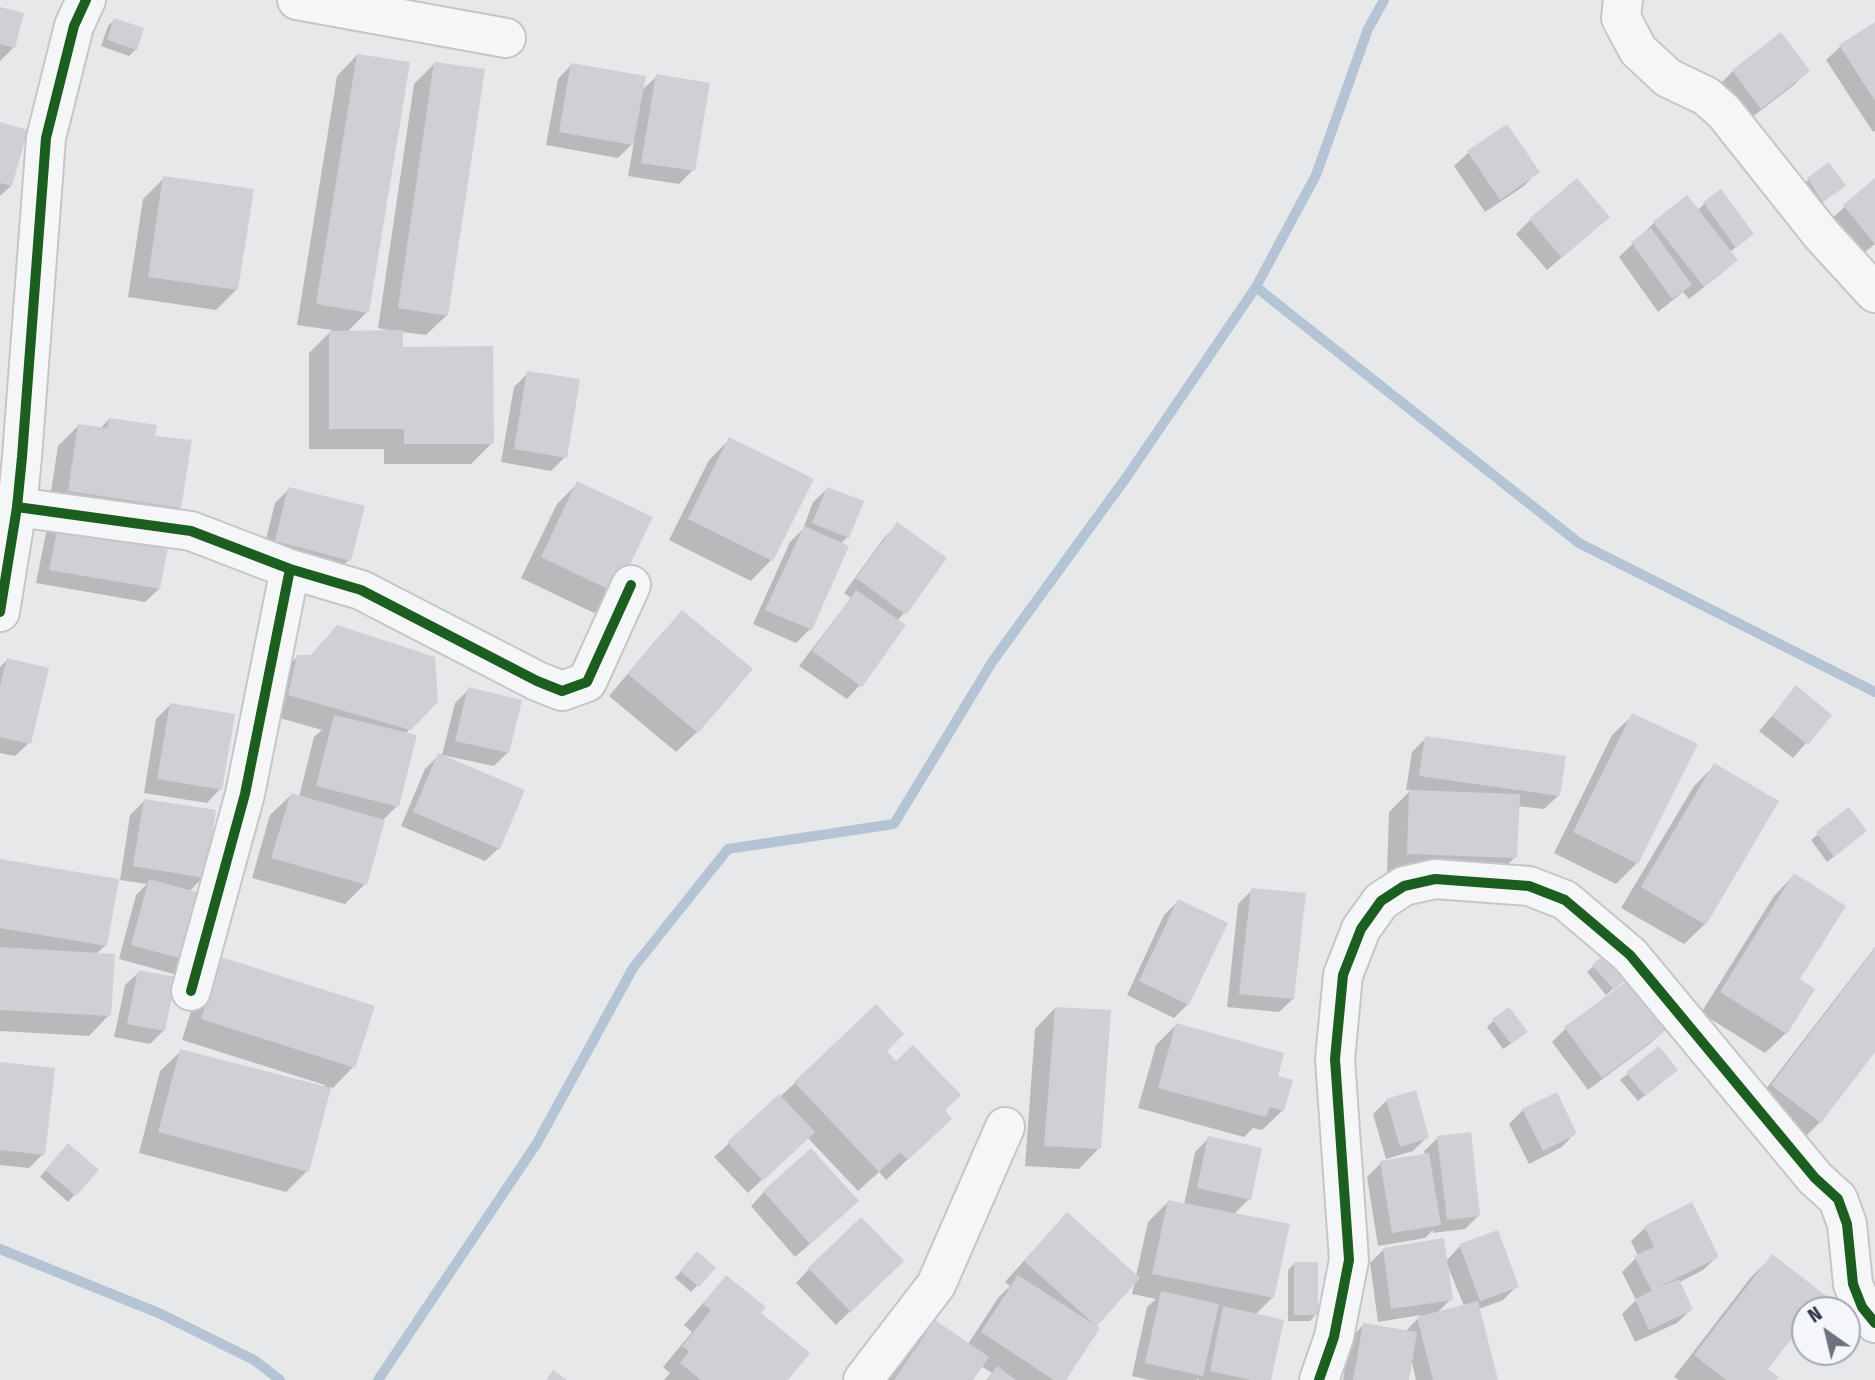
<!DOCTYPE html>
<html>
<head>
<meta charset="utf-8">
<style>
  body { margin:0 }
  #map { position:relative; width:1875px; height:1380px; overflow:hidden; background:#e6e8ea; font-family:"Fira Sans Condensed",sans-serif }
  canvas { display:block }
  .north { position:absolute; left:1791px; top:1296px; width:70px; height:70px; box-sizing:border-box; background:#f4f6f9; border:2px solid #a4a8b1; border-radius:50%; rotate:326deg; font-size:19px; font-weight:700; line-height:28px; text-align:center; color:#2b3445 }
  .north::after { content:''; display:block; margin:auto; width:24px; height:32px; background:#6c737f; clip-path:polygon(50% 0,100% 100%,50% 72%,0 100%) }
</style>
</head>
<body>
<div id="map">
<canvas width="1875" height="1380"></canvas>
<div class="north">N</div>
</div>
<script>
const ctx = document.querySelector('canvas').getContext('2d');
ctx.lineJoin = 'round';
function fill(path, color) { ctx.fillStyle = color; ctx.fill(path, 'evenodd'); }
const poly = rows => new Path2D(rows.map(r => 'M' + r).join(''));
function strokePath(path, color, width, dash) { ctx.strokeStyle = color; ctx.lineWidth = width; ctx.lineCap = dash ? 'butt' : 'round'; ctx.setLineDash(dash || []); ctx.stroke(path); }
fill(poly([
  [0,9,14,47,0,61],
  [114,20,136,49,129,56,101,46,108,26],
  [1875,24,1875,131,1873,132,1826,60,1840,47],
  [1781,35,1808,71,1794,85,1747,121,1719,85,1733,71],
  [357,55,367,312,347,332,388,332,388,330,378,328,414,84,435,63,447,315,426,335,402,332,402,348,492,443,471,464,384,464,384,449,309,449,309,353,332,330,297,325,337,76],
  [571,65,641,91,657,76,693,170,679,184,628,176,634,142,618,158,546,145,558,79],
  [0,124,11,186,0,196],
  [1468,153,1537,172,1524,186,1485,212,1454,166],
  [164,178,237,289,216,310,128,297,143,199],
  [1808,180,1844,186,1816,207,1802,186],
  [1875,180,1875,244,1860,256,1830,220],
  [1687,198,1697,211,1704,204,1752,234,1730,252,1736,259,1722,273,1689,299,1683,292,1658,312,1619,257,1654,223],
  [1608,217,1547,270,1516,234,1530,220],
  [528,373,565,457,551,471,501,462,514,387],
  [109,419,180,507,159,527,48,511,58,446,79,425,100,429],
  [730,439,771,560,751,581,669,540,709,460],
  [578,483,615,592,594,613,521,578,557,504],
  [289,489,349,560,335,573,262,555,275,503],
  [827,489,848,537,840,544,810,629,796,643,753,624,790,542,803,529,813,502],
  [60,519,159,589,145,602,36,583,46,533],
  [897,524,904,613,897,621,860,685,847,699,799,666,851,598,844,593,884,538],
  [683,612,697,732,676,752,609,696,662,633],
  [338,627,436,701,405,734,397,806,382,821,365,884,345,904,252,878,270,815,291,795,299,797,314,737,322,730,269,715,277,677,298,656,309,657],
  [7,660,29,743,15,756,0,753,0,667],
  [1796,688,1830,715,1793,758,1759,731],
  [469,689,508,752,494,766,442,755,455,703],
  [170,705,220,789,207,803,144,793,156,719],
  [1633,715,1637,863,1616,884,1554,853,1612,735],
  [1426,738,1558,796,1544,809,1517,806,1515,857,1495,878,1387,874,1389,812,1411,790,1406,790,1412,752],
  [439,755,499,848,485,861,401,826,425,769],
  [1715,765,1705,924,1684,944,1621,908,1694,786],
  [144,801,203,877,189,892,187,960,174,974,119,959,136,895,147,884,120,880,130,815],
  [1849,809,1858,837,1827,862,1811,840],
  [0,861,106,945,96,954,109,1015,89,1036,0,1031],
  [1794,875,1786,1033,1765,1053,1701,1013,1774,896],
  [1252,890,1293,999,1279,1012,1227,1007,1238,904],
  [1178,901,1188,1004,1174,1018,1127,995,1164,915],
  [1875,947,1875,1049,1820,1122,1800,1142,1752,1107],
  [222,959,353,1067,333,1088,330,1087,307,1171,286,1192,139,1153,160,1071,181,1051,324,1088,325,1085,182,1040,201,979],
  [1594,966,1621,982,1606,995,1587,972],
  [139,972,164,1030,150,1044,114,1037,125,985],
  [1055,1008,1099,1148,1079,1169,1025,1166,1035,1029],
  [1493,1021,1519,1038,1503,1049,1487,1027],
  [1176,1025,1276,1077,1283,1110,1262,1130,1253,1128,1244,1137,1138,1108,1156,1045],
  [1666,1028,1652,1042,1588,1090,1552,1042,1565,1029],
  [1659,1048,1669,1076,1638,1101,1620,1080],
  [884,1051,942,1111,929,1139,886,1180,879,1172,858,1191,807,1137,748,1193,714,1157,795,1083],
  [0,1064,43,1154,29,1168,0,1165],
  [1387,1100,1427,1137,1413,1151,1386,1159,1373,1114],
  [1523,1110,1575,1133,1562,1147,1529,1164,1509,1124],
  [1209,1138,1249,1199,1233,1215,1272,1298,1255,1315,1269,1380,1198,1380,1199,1378,1196,1380,1149,1380,1132,1376,1147,1307,1156,1299,1132,1294,1135,1281,1094,1326,1064,1380,986,1380,992,1373,981,1366,971,1380,889,1380,915,1343,936,1322,968,1344,998,1298,1010,1286,1005,1282,1047,1235,1136,1276,1148,1222,1168,1202,1184,1205,1195,1152],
  [1438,1138,1479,1215,1465,1229,1433,1233,1433,1230,1425,1238,1378,1246,1367,1177,1381,1163,1425,1155,1424,1151],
  [61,1152,96,1170,68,1202,40,1177],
  [764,1192,843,1215,795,1257,751,1206],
  [1691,1204,1717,1257,1703,1270,1678,1283,1691,1309,1677,1323,1635,1342,1622,1314,1636,1300,1622,1272,1638,1256,1631,1241,1645,1228],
  [1460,1246,1517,1286,1503,1300,1479,1309,1496,1380,1416,1380,1411,1358,1407,1380,1343,1380,1350,1339,1363,1325,1405,1332,1421,1315,1378,1322,1370,1263,1383,1250,1446,1261],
  [1446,1262,1464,1306,1437,1313,1451,1299],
  [697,1254,714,1268,691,1292,675,1278],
  [1772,1257,1812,1310,1805,1310,1805,1319,1766,1369,1774,1380,1679,1380,1674,1377,1751,1277],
  [902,1261,836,1325,796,1283,809,1269],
  [1294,1264,1316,1314,1310,1321,1288,1321,1288,1270],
  [726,1277,759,1313,786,1380,664,1380,670,1373,663,1367,692,1332,684,1325]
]), '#0003');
strokePath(poly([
  [1256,287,1579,543,1875,692],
  [0,1249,161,1314,254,1360,280,1380],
  [378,1380,537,1143,633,968,728,849,894,824,992,662,1128,475,1256,287,1316,175,1368,29,1384,0]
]), '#b4c4d5', 10);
fill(poly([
  [0,7,24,13,15,48,0,44],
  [114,18,144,28,137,50,107,40],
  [1875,22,1875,101,1839,45],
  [1781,32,1810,71,1761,109,1732,70],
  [357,54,410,62,369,313,316,304],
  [434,62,485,69,448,316,398,308],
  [571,63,646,76,633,145,559,132],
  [656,74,710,83,695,171,641,163],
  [0,122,28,130,12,186,0,183],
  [1507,124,1540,172,1500,200,1467,151],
  [1829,162,1846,186,1823,202,1807,178],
  [163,176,254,189,238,290,148,277],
  [1577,178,1610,217,1562,258,1529,219],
  [1875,178,1875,244,1843,205],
  [1721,189,1754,234,1736,248,1703,202],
  [1687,195,1738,260,1704,287,1653,222],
  [1651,228,1692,285,1672,299,1631,242],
  [403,330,403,347,493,346,494,444,404,444,404,429,329,429,329,331],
  [527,371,580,379,567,458,514,449],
  [109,418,157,425,155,436,192,440,181,508,68,491,78,424,107,428],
  [729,437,814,479,773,561,688,519],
  [577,481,653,517,616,593,541,557],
  [288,487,365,506,351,561,275,541],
  [827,487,864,501,849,538,812,523],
  [60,517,170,537,160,589,49,570],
  [897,522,947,558,906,615,856,578],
  [804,526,849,546,812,630,765,610],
  [856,590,906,625,862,687,812,651],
  [682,610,753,669,698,733,628,674],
  [337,625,435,657,438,702,411,730,288,695,297,655,311,655],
  [7,658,49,668,31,744,0,737,0,686],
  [1796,685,1832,715,1808,745,1772,716],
  [468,687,522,700,509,753,455,741],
  [170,703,235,714,222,790,157,779],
  [1632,713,1698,744,1638,864,1573,832],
  [334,715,417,735,399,807,316,786],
  [1425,736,1566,756,1560,796,1419,776],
  [438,753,525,790,500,849,413,812],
  [1714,763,1779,801,1706,925,1641,887],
  [1409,790,1520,794,1517,858,1407,854],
  [291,793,385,820,367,885,271,858],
  [144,799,216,810,205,878,133,866],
  [1849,807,1867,831,1834,857,1816,832],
  [0,859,119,879,107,946,0,928],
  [1794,873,1846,906,1800,979,1815,989,1787,1034,1720,992],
  [149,879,207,895,189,961,131,945],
  [1251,888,1306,893,1294,999,1239,994],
  [1178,899,1228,923,1189,1005,1139,981],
  [0,947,115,954,111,1016,0,1010],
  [1875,948,1875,1052,1821,1123,1771,1085],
  [1609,951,1630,976,1614,990,1592,965],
  [221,957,375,1006,355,1068,201,1019],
  [138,970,176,977,165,1031,127,1024],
  [1631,978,1668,1029,1602,1078,1564,1027],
  [876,1004,904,1034,887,1051,896,1061,913,1045,961,1095,945,1110,952,1119,908,1160,900,1152,879,1172,794,1082],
  [1055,1007,1111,1010,1101,1149,1044,1146],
  [1509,1007,1528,1032,1511,1044,1492,1019],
  [1176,1023,1284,1053,1278,1076,1293,1080,1284,1111,1270,1107,1266,1117,1158,1088],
  [1659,1046,1678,1070,1645,1096,1626,1072],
  [180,1049,331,1088,309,1172,158,1132],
  [0,1062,55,1068,45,1155,0,1150],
  [1416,1090,1429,1138,1400,1147,1386,1099],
  [1557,1092,1577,1134,1543,1151,1522,1109],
  [779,1094,815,1132,763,1181,727,1142],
  [1471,1132,1480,1216,1447,1220,1437,1136],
  [1208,1136,1262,1148,1251,1200,1197,1188],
  [68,1143,99,1170,76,1196,45,1170],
  [811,1148,859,1201,810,1244,763,1191],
  [1429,1153,1441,1225,1392,1233,1380,1161],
  [1168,1200,1290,1224,1274,1298,1152,1274],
  [1692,1202,1719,1257,1655,1289,1679,1279,1693,1310,1649,1330,1635,1299,1652,1291,1634,1256,1654,1247,1644,1226],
  [1067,1212,1140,1278,1097,1326,1100,1328,1066,1380,1054,1380,981,1332,1018,1275,1095,1325,1024,1261],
  [861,1217,904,1261,851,1312,808,1268],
  [1498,1230,1519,1287,1480,1301,1459,1244],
  [1444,1238,1453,1300,1391,1309,1383,1248],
  [697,1251,716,1268,699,1287,680,1271],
  [1772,1254,1825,1295,1814,1310,1805,1310,1805,1321,1768,1369,1779,1377,1776,1380,1726,1380,1694,1355],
  [1294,1262,1318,1262,1318,1315,1294,1315],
  [726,1275,766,1307,761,1313,810,1353,788,1380,701,1380,680,1363,689,1351,682,1346,711,1310,703,1304],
  [1161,1291,1219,1304,1203,1376,1145,1363],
  [1478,1301,1498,1380,1433,1380,1417,1317],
  [1223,1306,1284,1320,1271,1380,1251,1380,1210,1371],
  [935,1320,989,1357,973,1380,894,1380],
  [1363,1323,1417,1332,1409,1380,1353,1380],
  [997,1366,1016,1380,987,1380],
  [553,1370,567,1380,546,1380]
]), '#ced0d3');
const minor = poly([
  [297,0,506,38],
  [1623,0,1621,18,1638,50,1668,78,1706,96,1724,112,1821,234,1875,293],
  [17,507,191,531,290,569,361,590,537,681,562,691,587,682,631,585],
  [0,612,17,507,22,457,46,138,74,26,86,0],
  [191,991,245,794,290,569],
  [863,1380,936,1285,1005,1127],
  [1319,1380,1334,1337,1349,1260,1335,1059,1343,975,1361,929,1381,901,1404,886,1435,879,1529,886,1565,900,1630,955,1815,1178,1838,1199,1847,1224,1853,1284,1862,1307,1875,1323]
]);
strokePath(minor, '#c4c6c8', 42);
strokePath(minor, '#f5f6f7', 38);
strokePath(poly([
  [17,507,191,531,290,569,361,590,537,681,562,691,587,682,631,585],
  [0,612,17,507,22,457,46,138,74,26,86,0],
  [191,991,245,794,290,569],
  [1319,1380,1334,1337,1349,1260,1335,1059,1343,975,1361,929,1381,901,1404,886,1435,879,1529,886,1565,900,1630,955,1815,1178,1838,1199,1847,1224,1853,1284,1862,1307,1875,1323]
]), '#1b5e20', 10);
</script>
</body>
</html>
